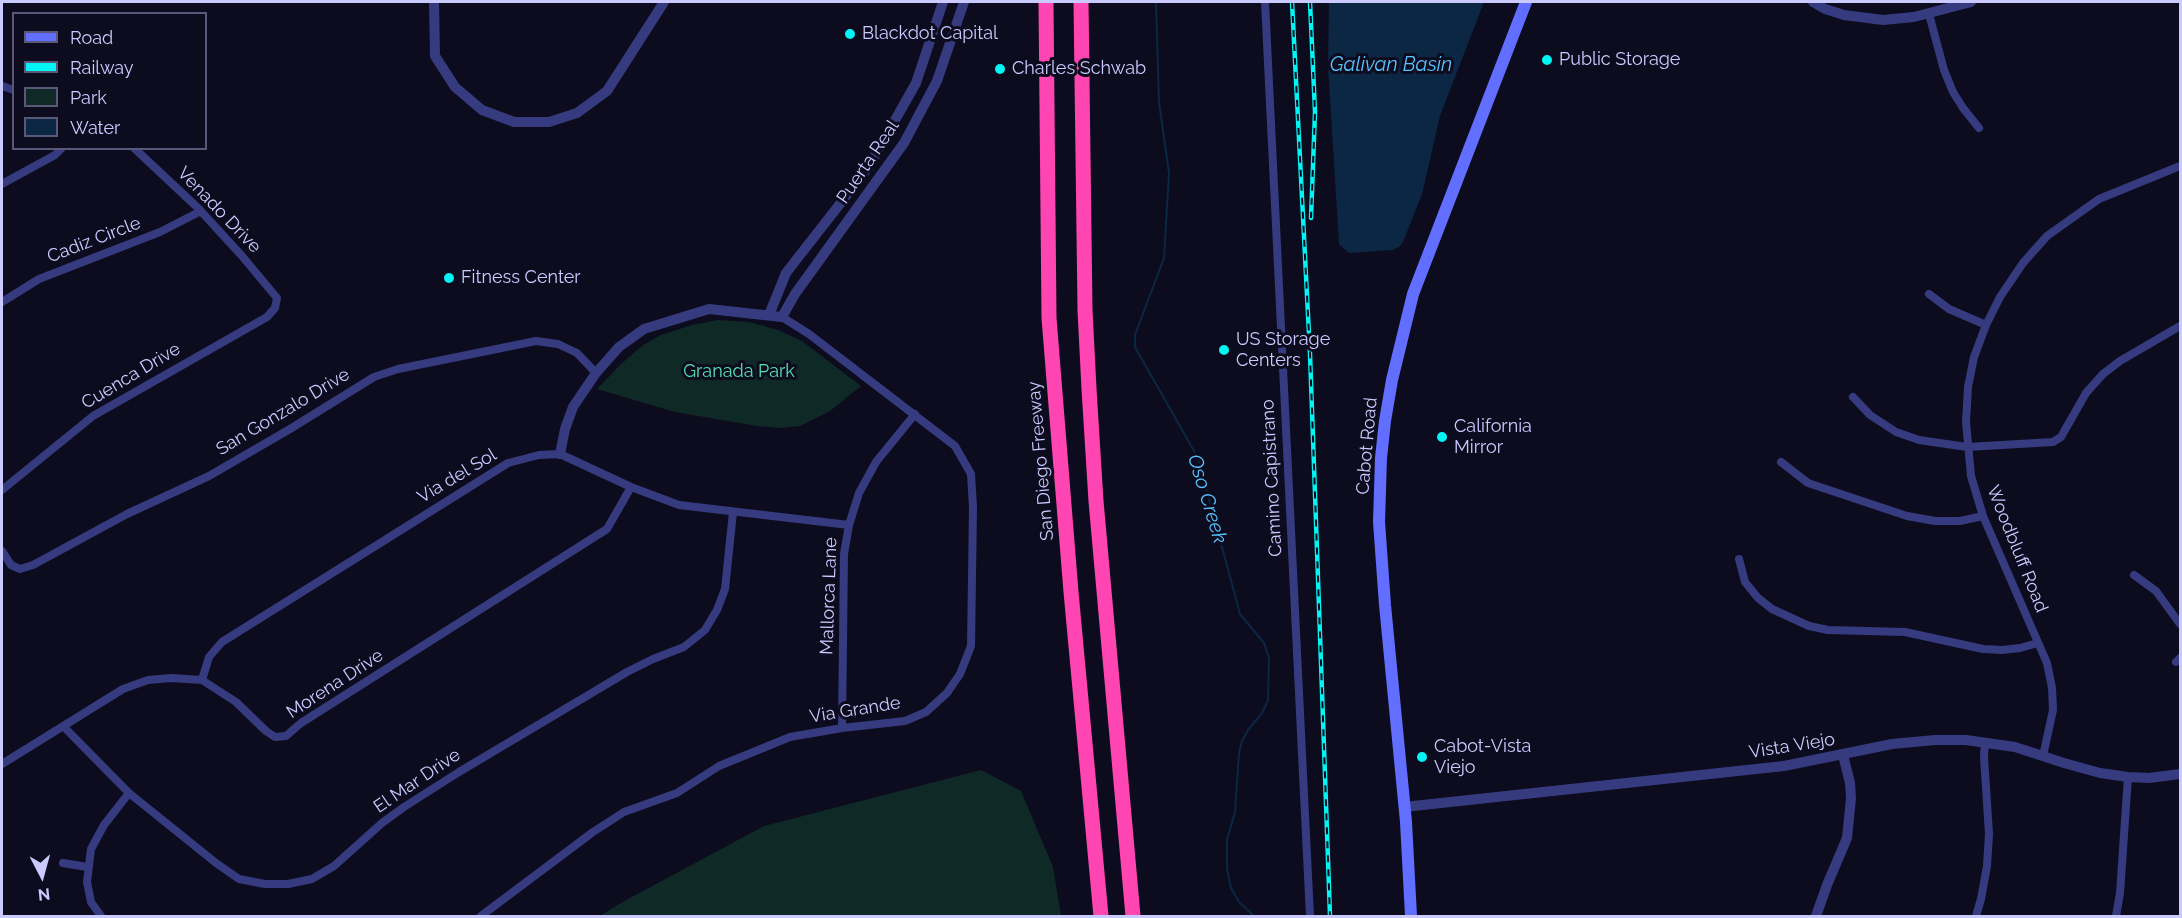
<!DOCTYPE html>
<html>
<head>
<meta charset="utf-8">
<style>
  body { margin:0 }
  #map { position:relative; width:2182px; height:918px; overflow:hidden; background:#0d0c1f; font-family:Raleway,sans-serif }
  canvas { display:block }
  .frame { position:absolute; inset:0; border:3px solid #cbcaff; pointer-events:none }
  .legend { position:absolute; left:12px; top:12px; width:195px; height:138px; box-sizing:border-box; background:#0d0c1f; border:2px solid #595879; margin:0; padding:8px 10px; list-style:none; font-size:18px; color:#cbcaff }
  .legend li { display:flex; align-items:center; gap:12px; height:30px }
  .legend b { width:30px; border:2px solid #595879 }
  .north { position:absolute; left:12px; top:846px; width:60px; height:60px; -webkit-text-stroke:4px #0d0c1f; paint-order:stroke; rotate:174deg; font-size:16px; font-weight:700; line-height:24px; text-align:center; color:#cbcaff }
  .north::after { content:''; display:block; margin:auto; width:21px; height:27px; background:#cbcaff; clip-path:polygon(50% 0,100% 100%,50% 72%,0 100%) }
</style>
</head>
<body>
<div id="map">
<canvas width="2182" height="918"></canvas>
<div class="frame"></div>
<ul class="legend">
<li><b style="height:8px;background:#616eff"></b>Road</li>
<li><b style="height:8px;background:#00f5f4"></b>Railway</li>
<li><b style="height:16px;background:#0f2926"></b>Park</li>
<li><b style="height:16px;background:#0b2744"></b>Water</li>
</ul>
<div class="north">N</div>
</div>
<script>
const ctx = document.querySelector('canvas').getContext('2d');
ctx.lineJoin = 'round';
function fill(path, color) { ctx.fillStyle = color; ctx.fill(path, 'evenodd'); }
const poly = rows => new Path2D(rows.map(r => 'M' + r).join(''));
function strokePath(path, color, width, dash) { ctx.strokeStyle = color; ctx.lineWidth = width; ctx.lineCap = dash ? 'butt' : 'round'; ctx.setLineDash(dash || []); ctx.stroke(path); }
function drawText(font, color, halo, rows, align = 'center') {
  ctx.font = font + ' Raleway,sans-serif'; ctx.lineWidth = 6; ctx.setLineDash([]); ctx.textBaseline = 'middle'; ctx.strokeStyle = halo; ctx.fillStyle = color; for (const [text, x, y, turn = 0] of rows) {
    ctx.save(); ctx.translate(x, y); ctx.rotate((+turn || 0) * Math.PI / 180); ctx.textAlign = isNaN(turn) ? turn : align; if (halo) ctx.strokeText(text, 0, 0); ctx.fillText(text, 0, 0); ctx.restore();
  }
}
fill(poly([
  [718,320,749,322,778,330,802,341,861,386,830,411,800,426,780,428,757,426,675,412,597,389,621,364,643,345,661,335,692,325],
  [981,770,1021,791,1053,867,1061,916,600,916,619,904,764,826]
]), '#0f2926');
fill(poly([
  [1329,2,1484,2,1440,116,1422,194,1403,242,1399,247,1392,250,1349,253,1339,244,1328,66]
]), '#0b2744');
strokePath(poly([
  [1156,2,1159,102,1169,173,1164,258,1135,335,1135,347,1198,458,1240,614,1264,643,1269,658,1268,700,1262,713,1248,730,1242,741,1239,753,1235,812,1227,840,1227,869,1231,888,1239,902,1254,916]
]), '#0b2744', 2);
strokePath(poly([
  [1265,2,1310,916],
  [1929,14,1944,70,1953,92,1963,108,1979,128],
  [2,86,14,90],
  [2,184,55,155,62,148],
  [1929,294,1949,309,1986,325],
  [2,302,39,279,160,232,201,211],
  [1853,397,1870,415,1896,432,1919,440,1967,447,2053,442,2061,437,2086,393,2103,374,2120,361,2180,326],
  [1781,462,1808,483,1907,516,1935,521,1960,521,1983,516],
  [2,490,93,416,267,317,275,308,277,298,242,256,198,208,134,148],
  [2,551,11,565,20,569,33,565,127,514,209,476,290,429,374,377,398,369,536,341,558,344,577,353,596,373],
  [1739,559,1745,582,1758,598,1772,609,1809,626,1828,630,1905,632,1983,649,2002,650,2020,648,2038,643],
  [2134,575,2156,591,2180,624],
  [2176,662,2180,658],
  [202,680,209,657,222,642,508,463,539,455,560,454,631,487,679,505,849,525],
  [64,727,129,793,216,863,239,879,265,884,288,884,312,879,334,866,382,823,404,807,459,772,627,672,653,659,684,647,705,630,717,610,725,589,733,512],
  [842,728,844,554,849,525,859,493,876,462,915,414],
  [2043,756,2053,710,2052,688,2047,663,1983,516,1971,476,1966,422,1968,387,1974,357,1986,325,2000,297,2023,263,2047,236,2099,199,2180,166],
  [2,764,123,689,148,680,171,678,202,680,236,702,266,731,275,737,286,736,301,723,607,529,631,487],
  [63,863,87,867],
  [101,916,91,902,87,882,91,849,104,825,129,793],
  [481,916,593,832,624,812,677,793,719,766,790,737,842,728,905,721,926,712,947,693,960,674,971,646,973,507,971,474,955,446,809,334,782,317],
  [1976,916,1981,899,1987,866,1989,834,1984,757,1985,742],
  [2116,916,2120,893,2128,777]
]), '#363b7f', 8);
strokePath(poly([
  [434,2,435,56,455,87,482,110,514,122,549,122,577,113,607,91,664,2],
  [1813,2,1825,9,1844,15,1883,20,1914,17,1971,2],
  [769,315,786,273,868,168,916,83,943,2],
  [560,454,565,429,573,407,596,373,619,347,644,329,709,309,782,317,795,294,904,143,937,81,964,2],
  [1404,807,1784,766,1892,744,1935,740,1966,740,2015,747,2064,763,2100,773,2128,777,2149,778,2180,774],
  [1816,916,1827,885,1847,838,1851,798,1850,783,1843,755]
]), '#363b7f', 10);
strokePath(poly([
  [1411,916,1406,822,1385,605,1379,522,1381,458,1385,421,1392,380,1413,294,1526,2]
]), '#616eff', 12);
strokePath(poly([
  [1046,2,1049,318,1071,592,1101,916],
  [1081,2,1085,310,1089,389,1096,501,1133,916]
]), '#ff45b1', 15);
const rail = poly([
  [1292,2,1310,354,1330,916],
  [1310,2,1315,112,1311,218]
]);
strokePath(rail, '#00f5f4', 4.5);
strokePath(rail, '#0d0c1f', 2, [7]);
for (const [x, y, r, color] of [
  [850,34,6,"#00f5f4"],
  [1547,60,6,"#00f5f4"],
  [1000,69,6,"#00f5f4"],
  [449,278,6,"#00f5f4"],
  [1224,350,6,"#00f5f4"],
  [1442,437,6,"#00f5f4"],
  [1422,757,6,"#00f5f4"]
]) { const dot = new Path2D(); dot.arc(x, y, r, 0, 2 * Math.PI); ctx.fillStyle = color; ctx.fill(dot); strokePath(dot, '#0d0c1f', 2); }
drawText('18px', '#cbcaff', '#0d0c1f', [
  ["Blackdot Capital",862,34],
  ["Public Storage",1559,60],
  ["Charles Schwab",1012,69],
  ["Fitness Center",461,278],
  ["US Storage",1236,340],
  ["Centers",1236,361],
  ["California",1454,427],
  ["Mirror",1454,448],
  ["Cabot-Vista",1434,747],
  ["Viejo",1434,768]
], 'left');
drawText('18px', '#cbcaff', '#0d0c1f', [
  ["Puerta Real",868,162,-56],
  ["Venado Drive",219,210,46],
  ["Cadiz Circle",94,240,-21],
  ["Cuenca Drive",131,376,-31],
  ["San Gonzalo Drive",283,412,-31],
  ["Cabot Road",1367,446,-85],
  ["San Diego Freeway",1041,461,-95],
  ["Via del Sol",457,476,-31],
  ["Camino Capistrano",1272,478,-93],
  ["Woodbluff Road",2017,549,68],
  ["Mallorca Lane",829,596,-88],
  ["Morena Drive",335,684,-33],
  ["Via Grande",855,710,-9],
  ["Vista Viejo",1792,746,-9],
  ["El Mar Drive",417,781,-34]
]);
drawText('18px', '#54e1af', '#0d0c1f', [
  ["Granada Park",739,372]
]);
drawText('italic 20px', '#58c3ff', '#0d0c1f', [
  ["Galivan Basin",1391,65],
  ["Oso Creek",1207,499,73]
]);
</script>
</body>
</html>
